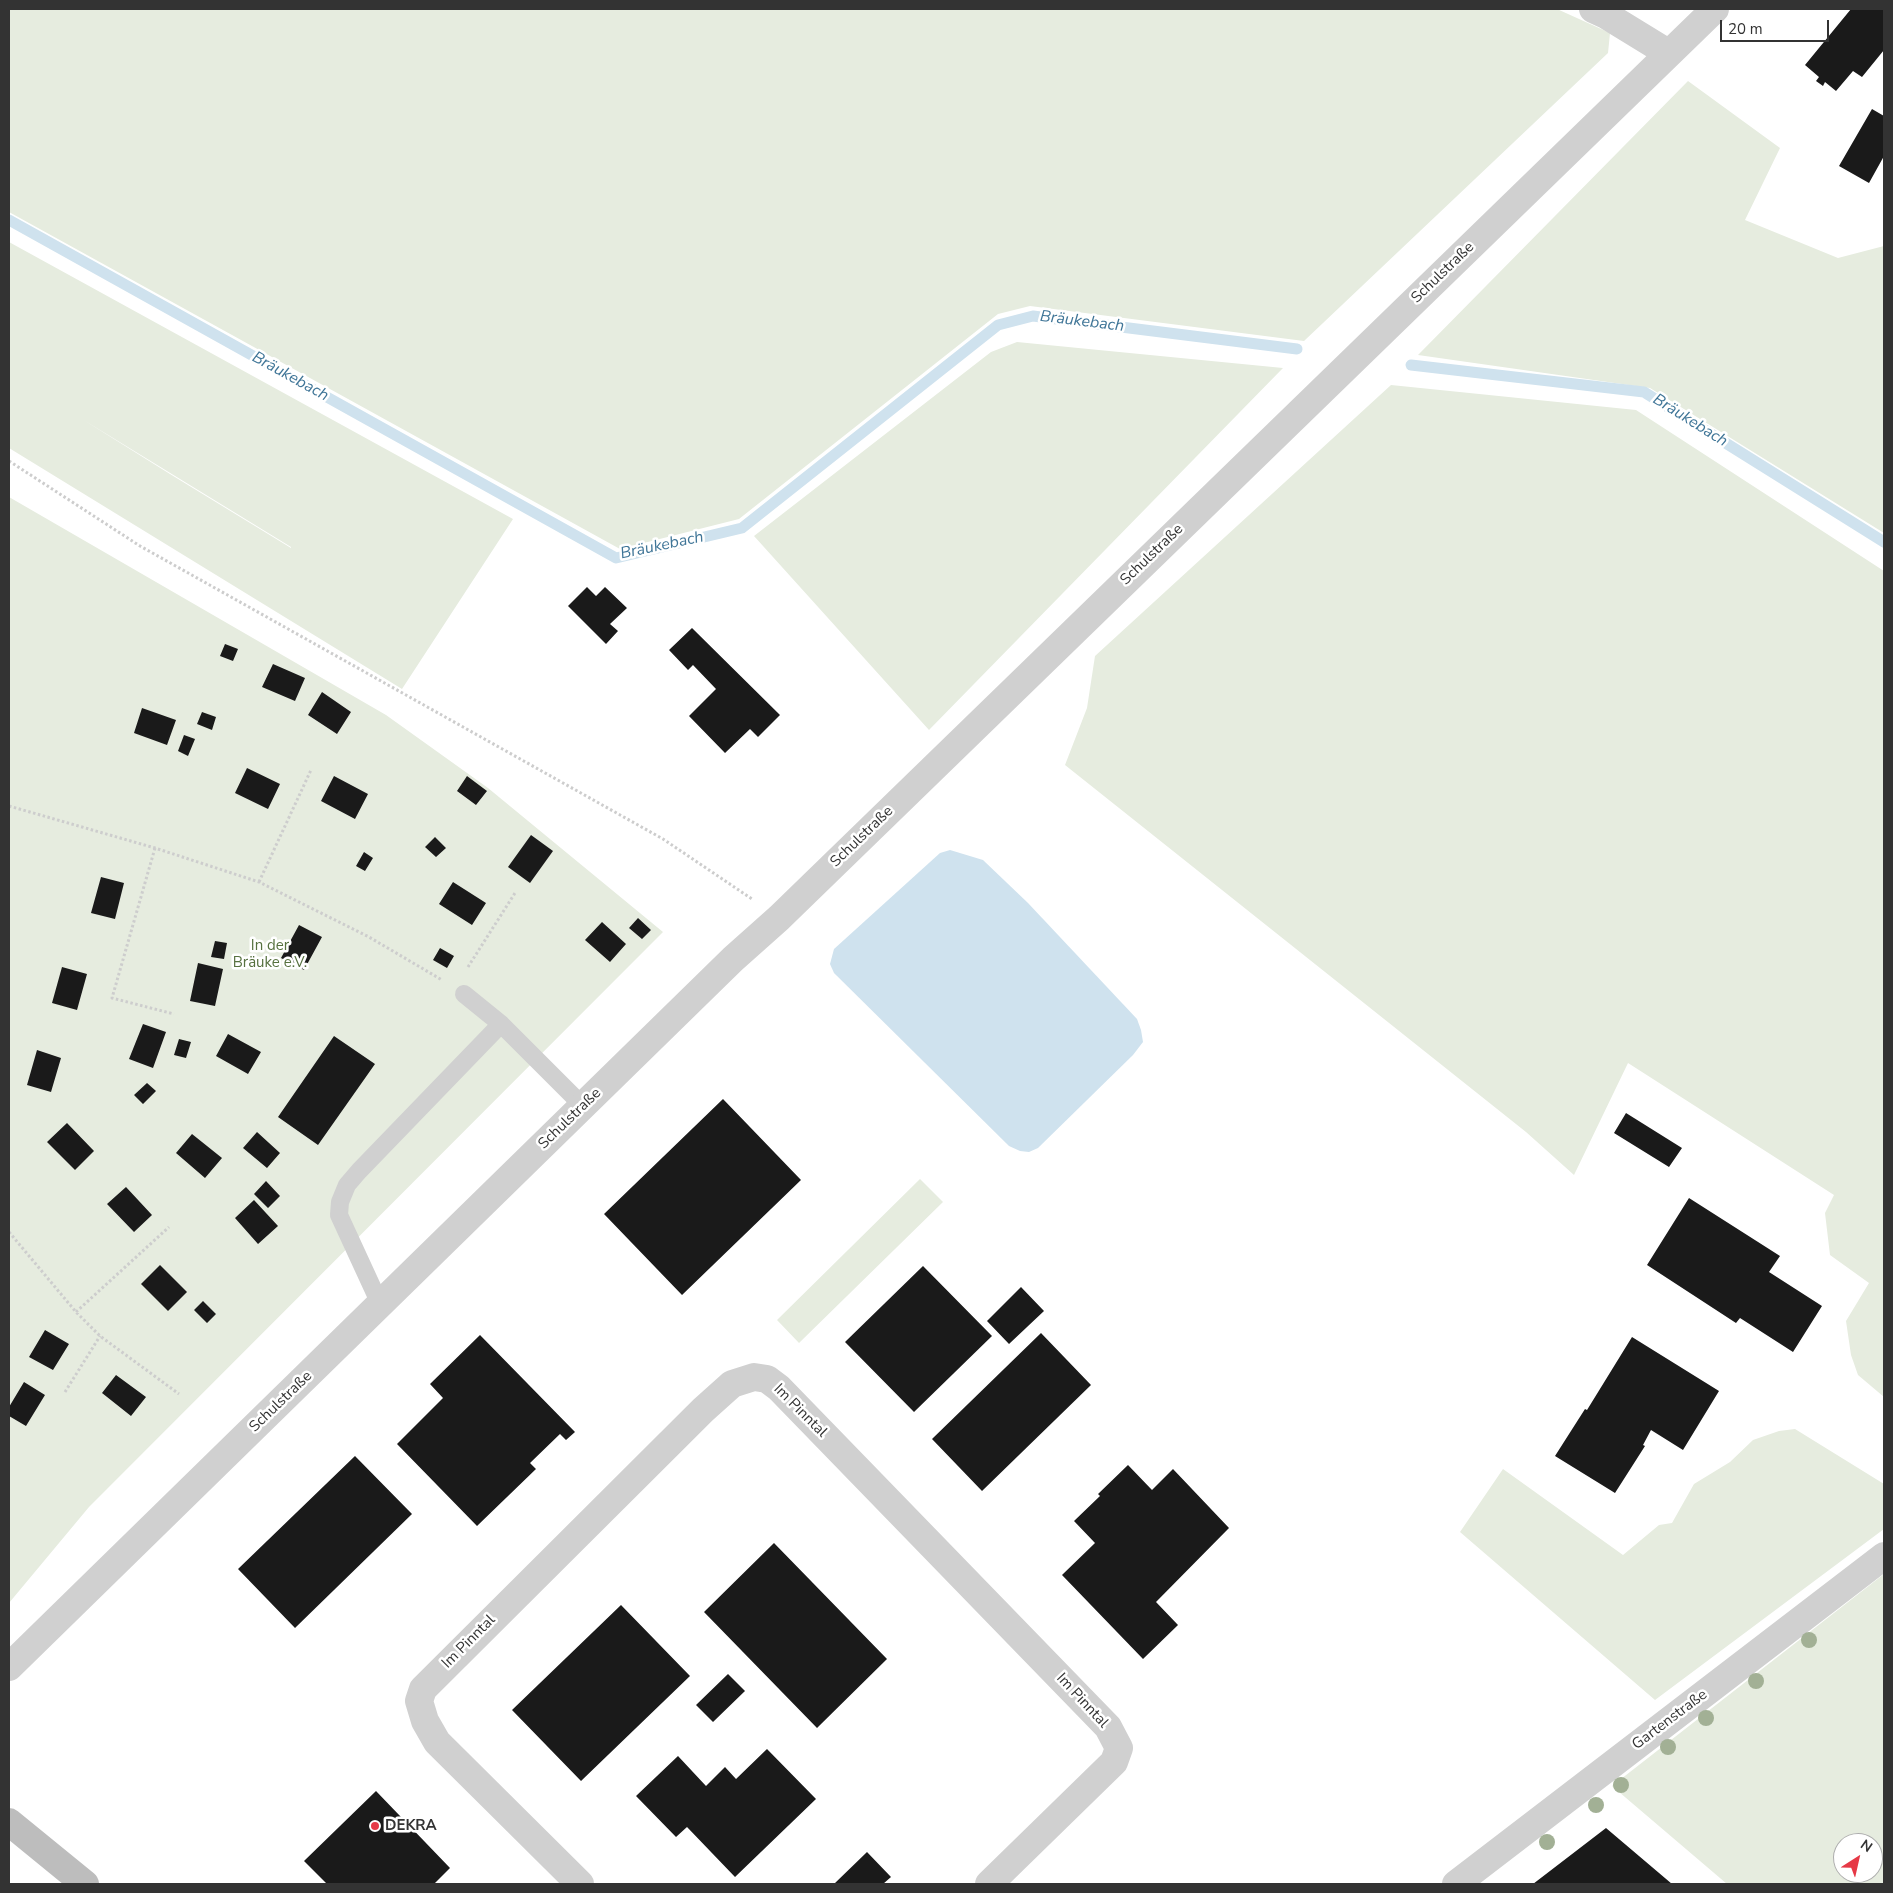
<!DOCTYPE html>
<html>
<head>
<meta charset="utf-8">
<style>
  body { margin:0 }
  #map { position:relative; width:1893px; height:1893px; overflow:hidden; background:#fff; font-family:"Nunito Sans",sans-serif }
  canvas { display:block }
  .frame { position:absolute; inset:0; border:10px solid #333; pointer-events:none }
  .north { position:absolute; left:1833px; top:1833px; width:50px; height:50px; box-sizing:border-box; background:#fff; border:1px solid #adadad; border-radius:50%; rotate:35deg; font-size:14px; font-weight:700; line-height:20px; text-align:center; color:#333 }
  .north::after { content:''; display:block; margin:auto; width:18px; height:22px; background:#e63946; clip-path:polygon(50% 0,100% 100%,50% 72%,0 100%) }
  .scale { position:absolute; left:1720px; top:20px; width:109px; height:22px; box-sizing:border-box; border:2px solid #333; border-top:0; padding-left:6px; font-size:15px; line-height:18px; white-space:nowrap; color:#333; -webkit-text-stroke:4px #fff; paint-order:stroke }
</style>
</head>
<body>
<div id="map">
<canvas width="1893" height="1893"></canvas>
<div class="frame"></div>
<div class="north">N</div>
<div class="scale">20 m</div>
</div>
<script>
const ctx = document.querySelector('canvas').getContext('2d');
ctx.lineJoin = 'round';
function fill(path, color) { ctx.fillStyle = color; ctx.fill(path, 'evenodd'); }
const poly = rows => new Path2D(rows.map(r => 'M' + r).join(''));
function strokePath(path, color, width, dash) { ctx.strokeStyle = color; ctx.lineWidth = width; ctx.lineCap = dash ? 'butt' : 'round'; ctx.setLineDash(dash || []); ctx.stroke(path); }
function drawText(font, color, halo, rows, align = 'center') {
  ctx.font = font + ' "Nunito Sans",sans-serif'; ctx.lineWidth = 5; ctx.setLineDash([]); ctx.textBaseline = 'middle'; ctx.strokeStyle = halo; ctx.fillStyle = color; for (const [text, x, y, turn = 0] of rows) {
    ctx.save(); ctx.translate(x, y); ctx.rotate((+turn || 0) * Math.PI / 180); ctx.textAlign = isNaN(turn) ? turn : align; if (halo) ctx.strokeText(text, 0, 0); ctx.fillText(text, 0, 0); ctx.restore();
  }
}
fill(poly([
  [9,9,1557,9,1610,33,1608,53,1304,341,1030,306,998,314,739,519,620,549,9,212],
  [1688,81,1780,148,1745,220,1838,258,1884,246,1884,533,1650,388,1418,355],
  [9,242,513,519,402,689,9,448],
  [82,419,291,547,291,548,170,474],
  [1017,342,1283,368,929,730,754,536,991,352],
  [1391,385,1636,410,1884,571,1884,1397,1858,1375,1851,1355,1846,1321,1869,1283,1830,1255,1825,1213,1834,1195,1628,1063,1574,1175,1526,1132,1065,765,1087,708,1095,656],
  [9,497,386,715,488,788,663,932,89,1507,9,1603],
  [920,1179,943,1202,799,1343,777,1320],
  [1795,1429,1884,1484,1884,1529,1655,1700,1460,1532,1503,1469,1623,1555,1659,1525,1672,1523,1694,1484,1730,1462,1753,1440,1779,1431],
  [1884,1574,1884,1884,1727,1884,1612,1786],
  [1843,1843,1873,1843,1873,1873,1843,1873]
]), '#e6ecdf');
fill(poly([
  [950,850,983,860,1028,903,1137,1019,1141,1030,1143,1042,1133,1055,1038,1148,1029,1152,1020,1151,1009,1146,834,973,830,964,834,949,940,853]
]), '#cfe2ee');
strokePath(poly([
  [9,220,616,558,742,528,998,325,1033,316,1297,349],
  [1411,365,1644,392,1884,542]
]), '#cfe2ee', 11);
fill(poly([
  [1851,9,1884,9,1884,50,1862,77,1853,71,1836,91,1825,82,1823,86,1816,81,1819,77,1805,65],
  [1872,109,1884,116,1884,156,1869,183,1839,166],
  [587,587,596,596,605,587,627,608,610,624,618,631,606,644,568,606],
  [692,628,780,715,758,737,750,729,725,753,689,716,716,689,693,665,688,670,669,650],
  [225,644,238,649,233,661,220,656],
  [273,664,305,678,295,701,262,687],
  [322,692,351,712,337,734,308,715],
  [142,708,176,720,167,745,134,733],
  [202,712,216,717,212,730,197,724],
  [184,735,195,739,188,756,178,751],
  [247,768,280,784,268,809,235,793],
  [334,776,368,794,355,819,321,801],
  [467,776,487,791,476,805,457,791],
  [531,835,553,851,530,883,508,867],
  [435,837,446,848,436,857,425,847],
  [364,852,373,858,365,871,356,866],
  [101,877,124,883,115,919,91,913],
  [453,882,486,903,472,925,439,904],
  [638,918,651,930,642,939,629,928],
  [602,922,626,944,610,962,585,940],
  [299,925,322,937,304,970,281,958],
  [215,941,227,943,224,959,211,957],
  [440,948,454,956,447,968,433,960],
  [198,963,223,969,215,1006,190,1001],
  [62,967,87,974,77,1010,52,1003],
  [143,1024,166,1032,153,1068,129,1059],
  [228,1034,261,1052,248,1074,216,1056],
  [334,1036,375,1064,318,1145,278,1117],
  [179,1039,191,1042,186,1058,174,1055],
  [37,1050,61,1058,51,1092,27,1085],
  [147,1083,156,1091,143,1104,134,1095],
  [723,1099,801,1180,682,1295,604,1214],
  [1626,1113,1682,1148,1669,1167,1614,1133],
  [67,1123,94,1151,75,1170,47,1142],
  [257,1132,280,1153,267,1168,243,1148],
  [192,1134,222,1158,205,1178,176,1153],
  [266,1181,280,1196,268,1208,254,1194],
  [126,1187,152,1215,134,1232,107,1204],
  [1689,1198,1780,1256,1769,1272,1822,1306,1793,1352,1740,1318,1736,1323,1647,1265],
  [254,1200,278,1226,258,1244,235,1218],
  [160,1265,187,1292,168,1311,141,1284],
  [923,1266,992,1336,914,1412,845,1342],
  [1021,1287,1044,1311,1009,1344,987,1321],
  [203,1301,216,1314,207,1323,194,1310],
  [45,1330,69,1344,53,1370,29,1357],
  [1041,1333,1091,1385,982,1491,932,1439],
  [480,1335,575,1432,566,1440,560,1434,530,1463,536,1469,477,1526,397,1444,443,1398,430,1384],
  [1632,1337,1719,1391,1683,1450,1651,1430,1643,1445,1645,1446,1615,1493,1555,1456,1585,1409,1587,1410],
  [116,1375,146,1397,131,1416,102,1393],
  [24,1382,45,1395,26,1426,9,1416,9,1407],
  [355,1456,412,1514,295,1628,238,1569],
  [1128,1465,1152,1490,1173,1469,1229,1528,1156,1602,1178,1625,1143,1659,1062,1575,1095,1543,1074,1521,1100,1496,1098,1494],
  [774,1543,887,1659,817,1728,704,1612],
  [621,1605,690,1676,581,1781,512,1710],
  [728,1674,745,1691,713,1722,696,1705],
  [767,1749,816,1799,735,1877,687,1827,676,1837,636,1796,678,1756,706,1786,725,1767,736,1779],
  [376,1791,450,1868,434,1884,327,1884,304,1861],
  [1606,1828,1672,1884,1533,1884],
  [867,1852,891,1877,883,1884,834,1884]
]), '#1a1a1a');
strokePath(poly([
  [9,461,140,546,663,839,752,899],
  [9,806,155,848,259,882,369,937,442,980],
  [155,848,112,998,174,1014],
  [259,882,311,770],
  [468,967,515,893],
  [9,1232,76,1312,100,1336,179,1394],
  [76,1312,169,1227],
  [65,1392,100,1336]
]), '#cdcdcd', 3, [2.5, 2.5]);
strokePath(poly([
  [464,994,501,1024,583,1106],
  [380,1304,339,1215,340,1202,347,1185,359,1171,501,1024]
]), '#d0d0d0', 18);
strokePath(poly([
  [1593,9,1606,15,1668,53],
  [9,1667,733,959,779,918,1715,9],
  [580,1884,437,1742,425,1721,419,1701,423,1689,703,1410,732,1384,754,1377,767,1379,779,1388,1108,1727,1119,1748,1114,1762,989,1884],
  [1456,1884,1884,1556]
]), '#d0d0d0', 28);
strokePath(poly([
  [9,1822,85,1884]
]), '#bdbdbd', 28);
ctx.fillStyle = '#a2b095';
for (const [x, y] of [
  [1809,1640],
  [1756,1681],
  [1706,1718],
  [1668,1747],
  [1621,1785],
  [1596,1805],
  [1547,1842]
]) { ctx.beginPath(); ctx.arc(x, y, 8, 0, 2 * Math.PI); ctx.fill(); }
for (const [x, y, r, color] of [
  [375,1826,5,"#e63946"]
]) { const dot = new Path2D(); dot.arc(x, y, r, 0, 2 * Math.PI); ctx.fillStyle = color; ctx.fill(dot); strokePath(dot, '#fff', 2); }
drawText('15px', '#333', '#fff', [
  ["Schulstraße",1443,273,-44],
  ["Schulstraße",1152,555,-44],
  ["Schulstraße",862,837,-44],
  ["Schulstraße",570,1119,-44],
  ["Schulstraße",281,1402,-44],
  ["Im Pinntal",800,1411,45],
  ["Im Pinntal",469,1642,-45],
  ["Im Pinntal",1082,1701,47],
  ["Gartenstraße",1670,1720,-37]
]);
drawText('15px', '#56703f', '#fff', [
  ["In der",270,946],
  ["Bräuke e.V.",270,963]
]);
drawText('bold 15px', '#333', '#fff', [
  ["DEKRA",385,1826]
], 'left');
drawText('italic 16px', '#3f7597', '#fff', [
  ["Bräukebach",1082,322,7],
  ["Bräukebach",290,377,29],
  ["Bräukebach",1690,421,32],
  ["Bräukebach",662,546,-12]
]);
</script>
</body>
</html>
